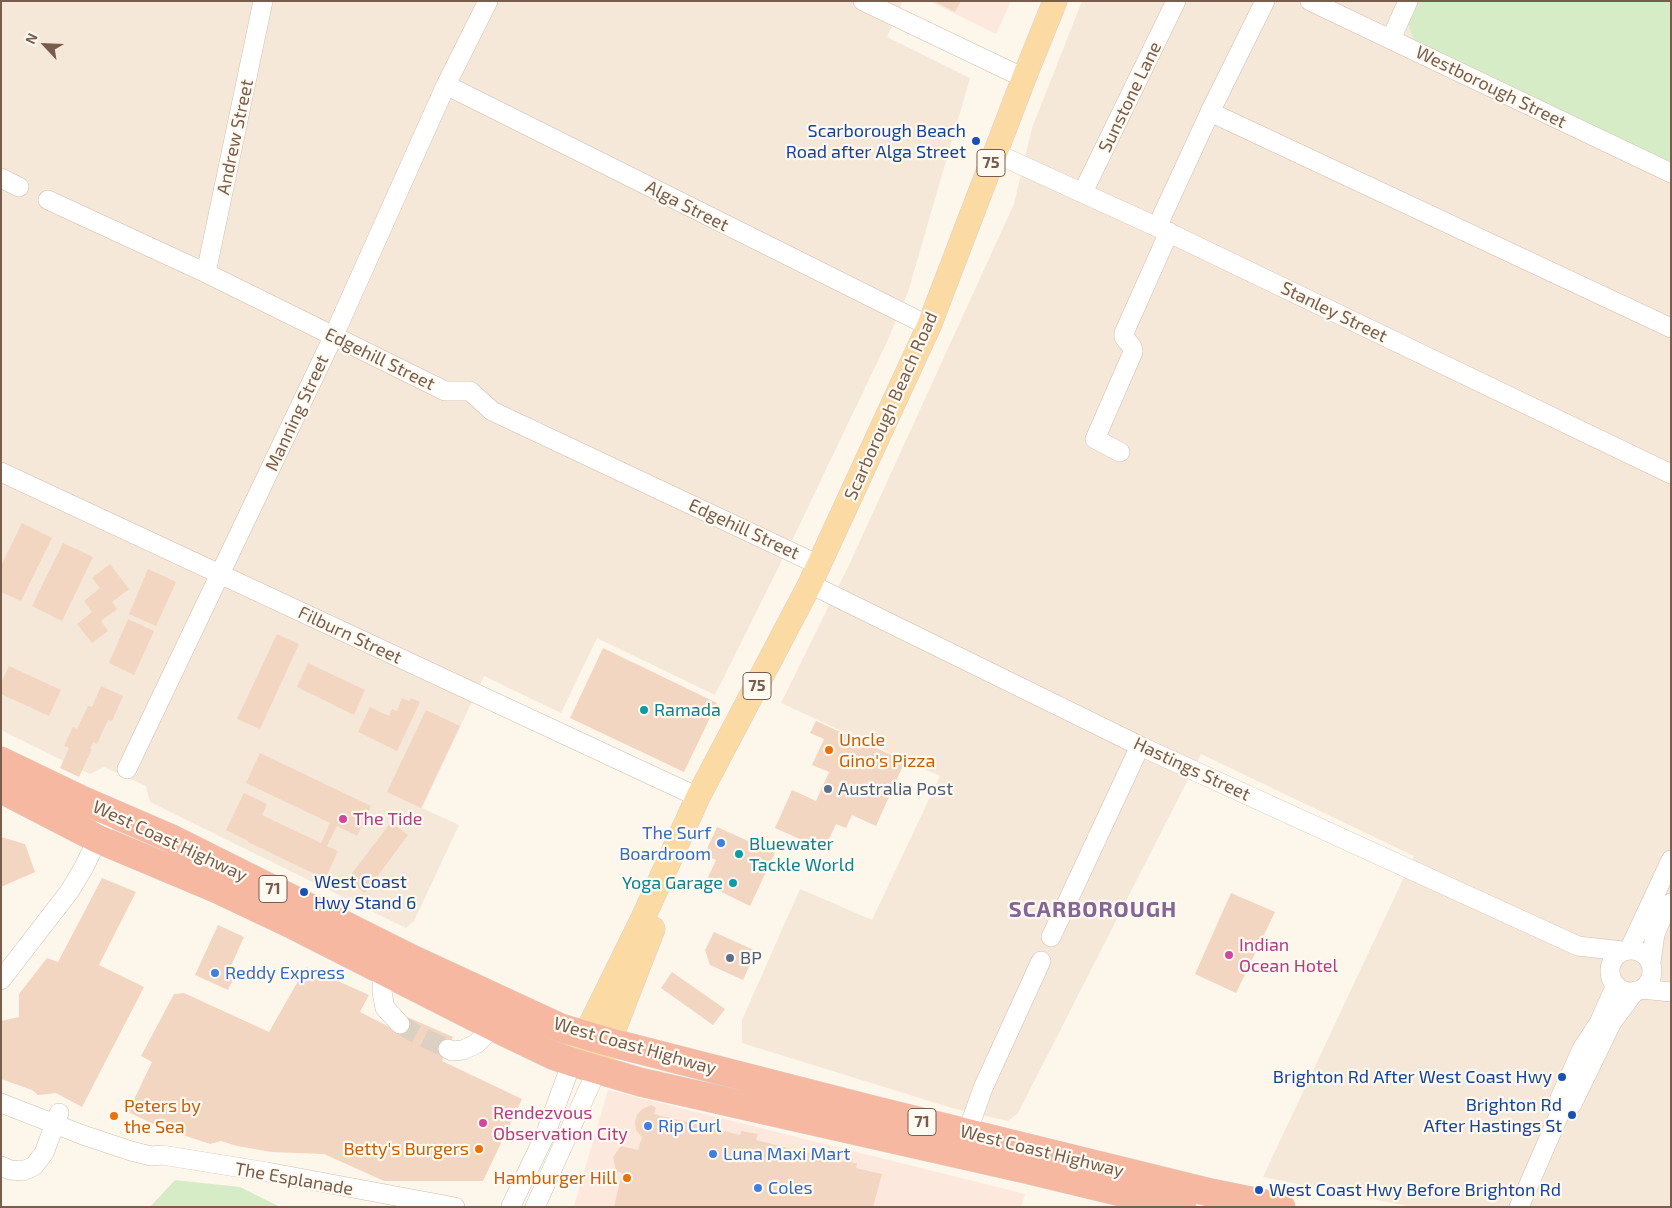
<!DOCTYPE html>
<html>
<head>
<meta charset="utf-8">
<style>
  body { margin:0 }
  #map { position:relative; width:1672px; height:1208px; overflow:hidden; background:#fdf6ea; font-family:"Exo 2",sans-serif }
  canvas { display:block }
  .frame { position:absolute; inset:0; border:2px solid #795d4c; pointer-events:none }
  .north { position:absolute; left:20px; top:20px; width:50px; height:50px; -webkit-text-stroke:4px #fffaf1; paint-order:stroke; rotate:295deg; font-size:14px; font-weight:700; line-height:20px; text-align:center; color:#795d4c }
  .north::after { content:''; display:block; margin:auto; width:18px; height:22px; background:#795d4c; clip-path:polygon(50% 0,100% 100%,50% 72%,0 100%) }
</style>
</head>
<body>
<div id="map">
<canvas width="1672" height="1208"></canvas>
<div class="frame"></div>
<div class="north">N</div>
</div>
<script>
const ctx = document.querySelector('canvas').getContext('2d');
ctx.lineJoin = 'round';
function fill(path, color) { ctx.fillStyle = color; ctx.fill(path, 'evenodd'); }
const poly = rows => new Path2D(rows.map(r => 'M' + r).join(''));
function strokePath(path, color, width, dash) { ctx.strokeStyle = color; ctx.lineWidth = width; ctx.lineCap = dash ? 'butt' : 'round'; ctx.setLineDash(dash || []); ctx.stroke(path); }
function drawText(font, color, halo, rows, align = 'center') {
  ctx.font = font + ' "Exo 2",sans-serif'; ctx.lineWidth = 4.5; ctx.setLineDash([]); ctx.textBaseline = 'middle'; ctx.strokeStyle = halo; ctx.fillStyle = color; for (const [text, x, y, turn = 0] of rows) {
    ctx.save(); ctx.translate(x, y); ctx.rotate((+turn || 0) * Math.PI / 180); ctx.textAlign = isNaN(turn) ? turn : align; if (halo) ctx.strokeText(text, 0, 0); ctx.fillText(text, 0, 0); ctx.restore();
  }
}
fill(poly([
  [1,1,903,1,887,37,970,78,908,292,886,344,798,528,715,695,597,638,561,713,484,676,422,808,459,825,414,921,406,928,150,802,146,786,104,767,90,774,1,730],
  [1082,1,1671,1,1671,1207,1413,1207,1263,1177,1414,856,1201,754,1018,1113,1008,1121,952,1108,742,1043,742,1020,800,889,872,920,940,776,781,703,849,565,1014,204,1032,128]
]), '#f5e8d8');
fill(poly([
  [929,1,1011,1,996,34],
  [608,1090,1025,1194,1021,1207,578,1207,574,1206]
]), '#fde8de');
fill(poly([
  [1418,1,1671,1,1671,171,1415,44,1408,23],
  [175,1180,240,1187,280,1207,150,1207]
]), '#d6ecc7');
fill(poly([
  [933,1,961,1,955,12],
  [22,523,52,538,21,601,1,592,1,566],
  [63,543,93,557,62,621,32,606],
  [110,564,129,589,112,602,117,609,101,621,108,631,92,643,77,624,92,612,84,601,100,588,92,578],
  [148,569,176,582,156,626,129,614],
  [128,619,154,631,134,675,109,663],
  [277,634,299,644,260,729,237,719],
  [603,648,717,703,684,772,570,718],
  [308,663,365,690,354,715,297,687],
  [9,666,61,690,49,716,1,694,1,683],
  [101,686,123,696,112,721,108,720,97,744,93,742,90,749,92,749,79,777,60,768,69,748,64,746,73,727,77,729,88,706,92,707],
  [402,698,409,701,411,698,420,702,397,751,358,732,370,707,389,716,392,709,397,711],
  [426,710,460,726,421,808,387,792],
  [816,721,905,761,876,826,852,815,846,828,836,824,824,850,775,828,792,790,816,801,829,772,812,765,824,739,810,733],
  [260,753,371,806,357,836,337,826,327,846,338,851,325,879,248,842,248,841,226,830,244,793,267,804,262,815,321,843,330,823,246,783],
  [391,822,408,835,365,893,347,880],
  [717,827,775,853,750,906,705,884,716,860,704,855],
  [1,837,25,844,35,872,1,887],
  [102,878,136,892,99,965,144,987,82,1107,56,1093,38,1095,32,1090,1,1079,1,1021,19,1017,19,994,47,958,58,962],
  [1231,893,1275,912,1236,993,1195,974],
  [218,925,244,937,230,968,237,971,228,990,195,975],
  [714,932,756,951,743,980,710,965,705,950],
  [306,967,369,995,360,1012,397,1031,405,1016,453,1037,442,1061,522,1099,483,1181,384,1181,324,1154,271,1152,237,1146,221,1141,210,1144,162,1128,128,1112,152,1062,141,1056,174,994,184,993,269,1032],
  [672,972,725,1009,713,1025,661,988],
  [651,1105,656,1108,654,1114,740,1135,741,1131,758,1134,756,1140,844,1162,844,1158,853,1159,852,1163,857,1163,856,1168,882,1174,873,1207,614,1207,622,1173,616,1171,613,1157,621,1146,638,1150,642,1137,636,1130,635,1122,637,1115,642,1109]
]), '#f3d6c1');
strokePath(poly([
  [400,1024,416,1034,448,1049]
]), '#dcd0c2', 19, [19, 9]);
const minor = poly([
  [863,1,1024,78],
  [1310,1,1671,173],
  [1391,39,1408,1],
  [446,85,929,326],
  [1210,112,1671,328],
  [995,153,1157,227,1671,474],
  [1,178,19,187],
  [1083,192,1176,1],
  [48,200,206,273,445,391,470,391,492,411,819,565],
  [1157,227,1210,112,1265,1],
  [206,273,263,1],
  [1120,452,1095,439,1133,352,1132,347,1124,337,1124,333,1169,232],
  [1,472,698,797],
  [810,584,1140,746,1578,946,1622,951],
  [127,769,334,335,446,85,488,1],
  [1051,937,1140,746],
  [1629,950,1671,860],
  '1610 971a21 21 0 1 1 42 0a21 21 0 1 1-42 0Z',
  [1651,962,1655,934,1665,910,1671,903],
  [382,971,382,992,385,1008,400,1024],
  [1,980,69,892,83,869,103,828],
  [1642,989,1671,992],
  [448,1049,452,1051,463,1050,476,1044,494,1027],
  [1,1103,83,1135,131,1151,151,1156,162,1155,267,1172,455,1207],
  [1560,1113,1572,1104,1612,1022,1635,991],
  [967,1133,983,1088,1041,961],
  [1,1166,10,1170,23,1171,34,1166,44,1153,59,1113],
  [511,1206,545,1135,572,1062],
  [535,1207,597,1070],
  [1519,1207,1560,1113,1560,1098,1582,1049,1599,1023,1616,985]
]);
const major = poly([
  [572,1062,643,918,698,797,810,584,929,326,1024,78,1055,1],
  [597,1070,609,1042,653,929]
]);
const highway = poly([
  [1,761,82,800,170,838,412,959,561,1028,609,1042,878,1111,1212,1193,1281,1207],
  [1,789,98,839,217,889,293,925,494,1027,552,1055,572,1062,640,1082,1025,1169,1182,1207]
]);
strokePath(minor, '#d0beae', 20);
strokePath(major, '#d9d2cd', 25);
strokePath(highway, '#d9d2cd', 29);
strokePath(minor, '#fff', 19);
strokePath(major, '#fbdba3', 24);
strokePath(highway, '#f7b8a1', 28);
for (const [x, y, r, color] of [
  [976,141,5,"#1a4fb4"],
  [644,710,5,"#0f9aa8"],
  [829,750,5,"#e8710a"],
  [828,789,5,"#5c6f8a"],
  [343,819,5,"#d1479c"],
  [721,843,5,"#3f7fe0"],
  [739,854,5,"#0f9aa8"],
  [733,883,5,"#0f9aa8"],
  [304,892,5,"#1a4fb4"],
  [1229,955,5,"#d1479c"],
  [730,958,5,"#5c6f8a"],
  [215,973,5,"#3f7fe0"],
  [1562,1077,5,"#1a4fb4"],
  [1572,1115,5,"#1a4fb4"],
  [114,1116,5,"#e8710a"],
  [483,1123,5,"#d1479c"],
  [648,1126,5,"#3f7fe0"],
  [479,1149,5,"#e8710a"],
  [713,1154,5,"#3f7fe0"],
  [627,1178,5,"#e8710a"],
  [758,1188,5,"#3f7fe0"],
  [1259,1190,5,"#1a4fb4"]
]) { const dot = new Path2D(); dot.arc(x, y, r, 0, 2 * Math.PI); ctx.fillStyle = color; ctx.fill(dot); strokePath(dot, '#fffaf1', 2); }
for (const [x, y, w] of [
  [991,163,28],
  [757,686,28],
  [273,889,28],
  [922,1122,28]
]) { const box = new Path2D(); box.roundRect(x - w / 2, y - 13.5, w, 27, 4); ctx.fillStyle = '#fffaf1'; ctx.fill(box); strokePath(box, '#795d4c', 1); }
drawText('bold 16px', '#795d4c', null, [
  ["75",991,163],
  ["75",757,686],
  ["71",273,889],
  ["71",922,1122]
]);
drawText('18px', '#795d4c', '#fffaf1', [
  ["Westborough Street",1491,87,26],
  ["Sunstone Lane",1130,97,-64],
  ["Andrew Street",235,137,-78],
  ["Alga Street",687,206,27],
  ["Stanley Street",1334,312,26],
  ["Edgehill Street",380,359,26],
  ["Scarborough Beach Road",891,406,-66],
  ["Manning Street",297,413,-65],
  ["Edgehill Street",744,529,25],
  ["Filburn Street",350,635,25],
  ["Hastings Street",1192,769,25],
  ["West Coast Highway",170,841,25],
  ["West Coast Highway",635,1046,16],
  ["West Coast Highway",1042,1151,14],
  ["The Esplanade",294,1179,10]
]);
drawText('18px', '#164399', '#fffaf1', [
  ["Scarborough Beach",966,131],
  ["Road after Alga Street",966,152],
  ["West Coast",314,882,"left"],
  ["Hwy Stand 6",314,903,"left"],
  ["Brighton Rd After West Coast Hwy",1552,1077],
  ["Brighton Rd",1562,1105],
  ["After Hastings St",1562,1126],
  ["West Coast Hwy Before Brighton Rd",1269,1190,"left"]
], 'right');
drawText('18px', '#0d838f', '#fffaf1', [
  ["Ramada",654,710],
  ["Bluewater",749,844],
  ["Tackle World",749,865],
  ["Yoga Garage",723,883,"right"]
], 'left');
drawText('18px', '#c56008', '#fffaf1', [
  ["Uncle",839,740],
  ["Gino's Pizza",839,761],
  ["Peters by",124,1106],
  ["the Sea",124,1127],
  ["Betty's Burgers",469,1149,"right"],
  ["Hamburger Hill",617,1178,"right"]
], 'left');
drawText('18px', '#4e5e75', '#fffaf1', [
  ["Australia Post",838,789],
  ["BP",740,958]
], 'left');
drawText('18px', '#b23c85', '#fffaf1', [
  ["The Tide",353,819],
  ["Indian",1239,945],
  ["Ocean Hotel",1239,966],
  ["Rendezvous",493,1113],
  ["Observation City",493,1134]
], 'left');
drawText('18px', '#366cbe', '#fffaf1', [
  ["The Surf",711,833,"right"],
  ["Boardroom",711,854,"right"],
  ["Reddy Express",225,973],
  ["Rip Curl",658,1126],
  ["Luna Maxi Mart",723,1154],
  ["Coles",768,1188]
], 'left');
ctx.letterSpacing = '1px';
drawText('bold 22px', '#856595', '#fffaf1', [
  ["SCARBOROUGH",1093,910]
]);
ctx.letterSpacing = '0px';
</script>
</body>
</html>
